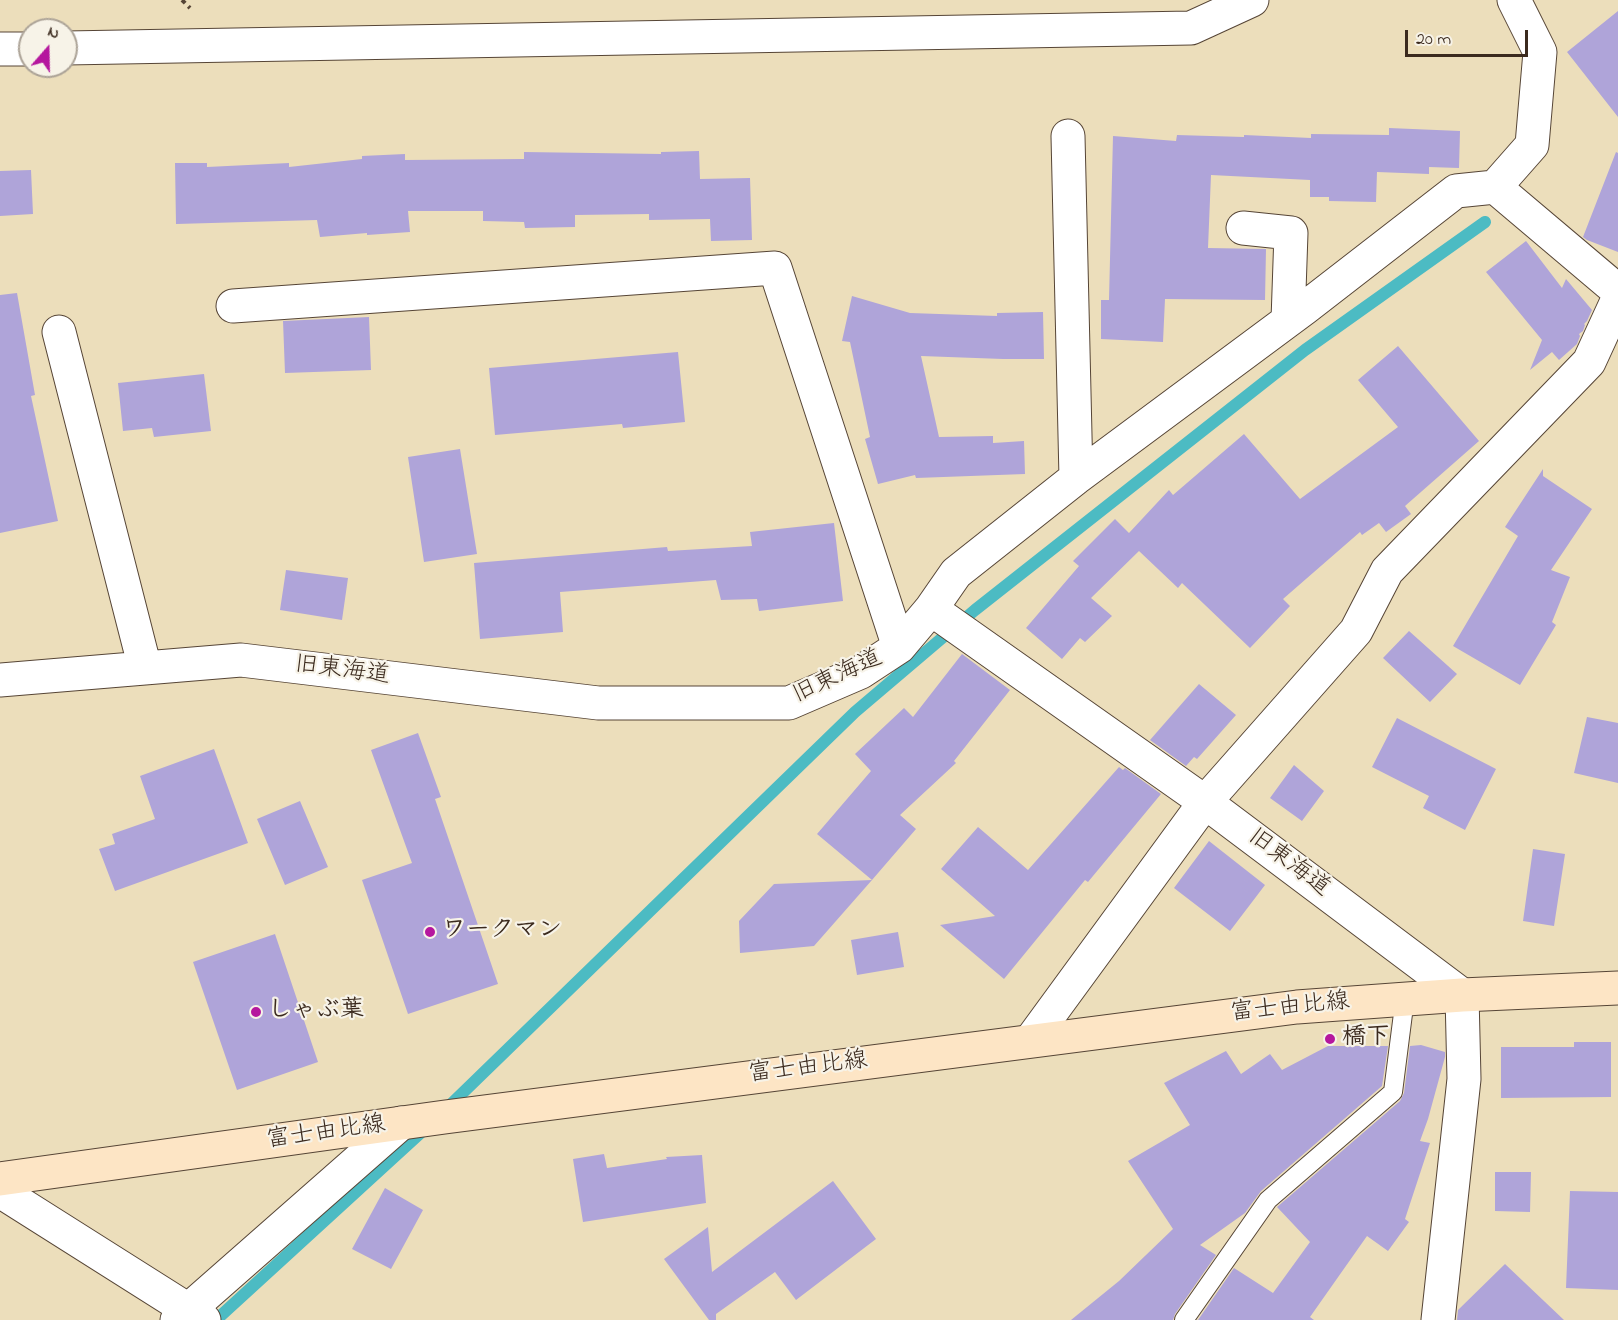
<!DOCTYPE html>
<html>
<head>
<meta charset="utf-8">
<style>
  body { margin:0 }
  #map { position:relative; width:1618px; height:1320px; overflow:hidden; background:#ecdebb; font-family:"Indie Flower",sans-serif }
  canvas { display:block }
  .north { position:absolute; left:18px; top:18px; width:60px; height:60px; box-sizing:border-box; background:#f7f3e8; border:2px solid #aca397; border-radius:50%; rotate:20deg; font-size:16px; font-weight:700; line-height:24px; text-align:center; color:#3b2a1e }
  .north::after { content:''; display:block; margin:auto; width:21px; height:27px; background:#b5179e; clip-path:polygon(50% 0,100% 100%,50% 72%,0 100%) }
  .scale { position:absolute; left:1405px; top:30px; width:123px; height:27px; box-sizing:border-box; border:3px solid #3b2a1e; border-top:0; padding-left:8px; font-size:18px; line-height:21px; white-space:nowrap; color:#3b2a1e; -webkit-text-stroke:4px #f7f3e8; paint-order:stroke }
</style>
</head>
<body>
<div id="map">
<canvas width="1618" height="1320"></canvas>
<div class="north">N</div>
<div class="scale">20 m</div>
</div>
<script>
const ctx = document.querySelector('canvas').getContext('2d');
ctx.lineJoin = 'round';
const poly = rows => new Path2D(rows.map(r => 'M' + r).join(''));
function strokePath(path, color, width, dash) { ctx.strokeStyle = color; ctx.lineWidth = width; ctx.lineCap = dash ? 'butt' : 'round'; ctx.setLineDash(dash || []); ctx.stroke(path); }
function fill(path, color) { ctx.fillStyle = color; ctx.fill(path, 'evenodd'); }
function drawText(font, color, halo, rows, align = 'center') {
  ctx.font = font + ' "Indie Flower","Klee One",sans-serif'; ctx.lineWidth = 4.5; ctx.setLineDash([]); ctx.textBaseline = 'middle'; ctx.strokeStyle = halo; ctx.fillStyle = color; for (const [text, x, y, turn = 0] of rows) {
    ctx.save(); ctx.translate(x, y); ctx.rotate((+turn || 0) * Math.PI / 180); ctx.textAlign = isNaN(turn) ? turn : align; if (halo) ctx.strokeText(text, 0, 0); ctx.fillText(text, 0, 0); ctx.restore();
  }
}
strokePath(poly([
  [445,1110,855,712,975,610,1305,350,1485,222],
  [216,1320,428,1126]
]), '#4cbbc3', 12);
fill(poly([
  [1618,11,1618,117,1567,52],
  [1389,128,1460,131,1459,168,1429,167,1429,174,1377,172,1376,202,1329,201,1329,197,1310,197,1310,180,1211,175,1208,248,1266,249,1265,300,1165,299,1163,342,1101,339,1101,300,1109,300,1113,136,1176,141,1177,135,1244,137,1244,135,1311,138,1311,134,1389,135],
  [699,151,700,179,750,178,752,240,711,241,710,219,649,220,649,214,575,215,575,227,525,228,524,222,483,221,483,211,408,211,410,232,367,235,367,233,320,237,317,220,176,224,175,163,207,163,207,167,289,163,289,167,362,159,362,156,405,154,405,160,524,159,524,152,661,154,661,152],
  [1616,152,1618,153,1618,252,1587,240,1583,237],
  [31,170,33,214,0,216,0,171],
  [1526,241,1562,288,1566,279,1592,310,1587,321,1584,324,1585,325,1583,331,1579,334,1580,336,1577,344,1559,360,1552,352,1530,370,1542,340,1486,272],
  [17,293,35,395,31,396,58,521,0,533,0,295],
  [852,296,910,313,997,316,997,313,1043,312,1044,359,1003,359,921,356,939,437,993,436,993,443,1024,441,1025,474,916,478,915,475,878,484,865,439,870,437,850,342,842,341],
  [369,317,371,370,285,373,283,321],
  [1398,346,1479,441,1405,506,1411,514,1386,532,1379,523,1362,535,1360,532,1283,599,1290,606,1250,648,1182,583,1178,588,1139,551,1091,598,1112,616,1085,642,1080,638,1062,659,1026,628,1079,566,1073,561,1115,519,1129,533,1169,490,1173,495,1244,434,1300,499,1398,427,1358,380],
  [678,352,685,422,623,428,622,424,495,435,489,368],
  [204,374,211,431,154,437,152,428,123,431,118,383],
  [460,449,477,554,424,562,408,457],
  [1543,469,1543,476,1592,509,1551,570,1570,577,1552,622,1556,625,1520,685,1453,646,1518,536,1505,527],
  [834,523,843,601,759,611,757,599,721,600,716,580,560,592,563,632,480,639,474,563,667,547,668,551,752,546,750,532],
  [286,570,348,578,342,620,280,610],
  [1409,631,1457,674,1430,702,1383,658],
  [962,654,1010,690,954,761,956,763,900,815,916,829,872,880,817,834,871,771,855,754,904,708,913,717],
  [1199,684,1236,715,1197,759,1194,757,1186,766,1150,740],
  [1587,717,1618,723,1618,783,1574,773],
  [1397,718,1496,769,1465,830,1423,808,1429,796,1372,767],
  [418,733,441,797,435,799,498,984,408,1014,362,880,412,863,371,750],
  [214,749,248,843,115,891,99,849,115,844,112,834,155,819,140,776],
  [1294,765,1324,791,1302,821,1270,798],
  [1119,767,1123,770,1125,768,1161,794,1088,882,1085,880,1004,979,940,925,995,916,941,869,978,827,1028,870],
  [300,801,328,867,285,885,257,819],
  [1209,841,1265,885,1230,931,1174,888],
  [1533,849,1565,854,1554,926,1523,921],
  [872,880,814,946,740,953,739,921,774,884],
  [898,932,904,967,857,975,851,940],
  [275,934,318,1062,237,1090,193,962],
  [1574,1042,1611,1042,1611,1097,1501,1098,1501,1047,1574,1047],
  [1421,1045,1445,1052,1445,1057,1428,1119,1420,1141,1430,1143,1405,1219,1409,1222,1388,1251,1367,1236,1310,1317,1314,1320,1198,1320,1234,1268,1273,1293,1310,1242,1277,1207,1400,1101,1404,1093,1410,1046],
  [1328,1046,1388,1046,1382,1086,1261,1191,1245,1213,1200,1245,1216,1255,1175,1314,1173,1320,1071,1320,1119,1281,1173,1229,1128,1161,1190,1125,1164,1083,1226,1051,1241,1074,1270,1054,1282,1070],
  [604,1154,607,1168,667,1159,666,1157,702,1155,706,1203,583,1222,573,1159],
  [1495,1172,1531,1172,1530,1212,1495,1211],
  [833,1181,876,1239,796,1300,775,1272,716,1314,716,1320,709,1320,664,1259,708,1227,712,1272],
  [385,1188,423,1210,391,1269,352,1249],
  [1570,1191,1618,1192,1618,1290,1566,1288],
  [1505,1264,1564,1320,1457,1320,1458,1310]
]), '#afa4d9');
const service = poly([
  [1184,1320,1268,1200,1393,1092,1405,998]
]);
const minor = poly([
  [66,48,1191,28,1252,0],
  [0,49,30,49],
  [1068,136,1076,478],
  [1495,187,1532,145,1540,52,1514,0],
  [1243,228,1291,233,1288,320],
  [233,306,775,268,899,647],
  [59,332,145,668],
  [931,609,956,573,1076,478,1305,308,1456,191,1495,187,1618,291],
  [0,680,241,660,598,703,789,703,861,672,899,647,931,609,1205,802,1462,995,1464,1079,1438,1320],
  [1031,1040,1205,802,1356,631,1387,571,1589,362,1618,299],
  [177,1320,401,1123]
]);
const tertiary = poly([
  [0,1191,204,1320]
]);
const secondary = poly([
  [0,1179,445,1117,1297,1007,1462,995,1618,988]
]);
strokePath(service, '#564536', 20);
strokePath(minor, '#564536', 35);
strokePath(tertiary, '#564536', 35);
strokePath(secondary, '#564536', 35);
strokePath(poly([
  [182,0,190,8]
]), '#564536', 4, [4.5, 4.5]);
strokePath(service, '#fff', 18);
strokePath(minor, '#fff', 33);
strokePath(tertiary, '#fff', 33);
strokePath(secondary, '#fde5c5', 33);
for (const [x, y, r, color] of [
  [430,932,6,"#b5179e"],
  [256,1012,6,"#b5179e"],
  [1330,1039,6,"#b5179e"]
]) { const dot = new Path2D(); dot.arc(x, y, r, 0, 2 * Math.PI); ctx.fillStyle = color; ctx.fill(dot); strokePath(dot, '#f7f3e8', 2); }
drawText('24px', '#3b2a1e', '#f7f3e8', [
  ["旧東海道",342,672,7],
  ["旧東海道",838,678,-25],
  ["旧東海道",1288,864,37],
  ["富士由比線",1290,1009,-6],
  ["富士由比線",808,1069,-7],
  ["富士由比線",326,1134,-8]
]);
drawText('bold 24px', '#3b2a1e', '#f7f3e8', [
  ["ワークマン",442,932],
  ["しゃぶ葉",268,1012],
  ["橋下",1342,1039]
], 'left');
</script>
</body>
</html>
